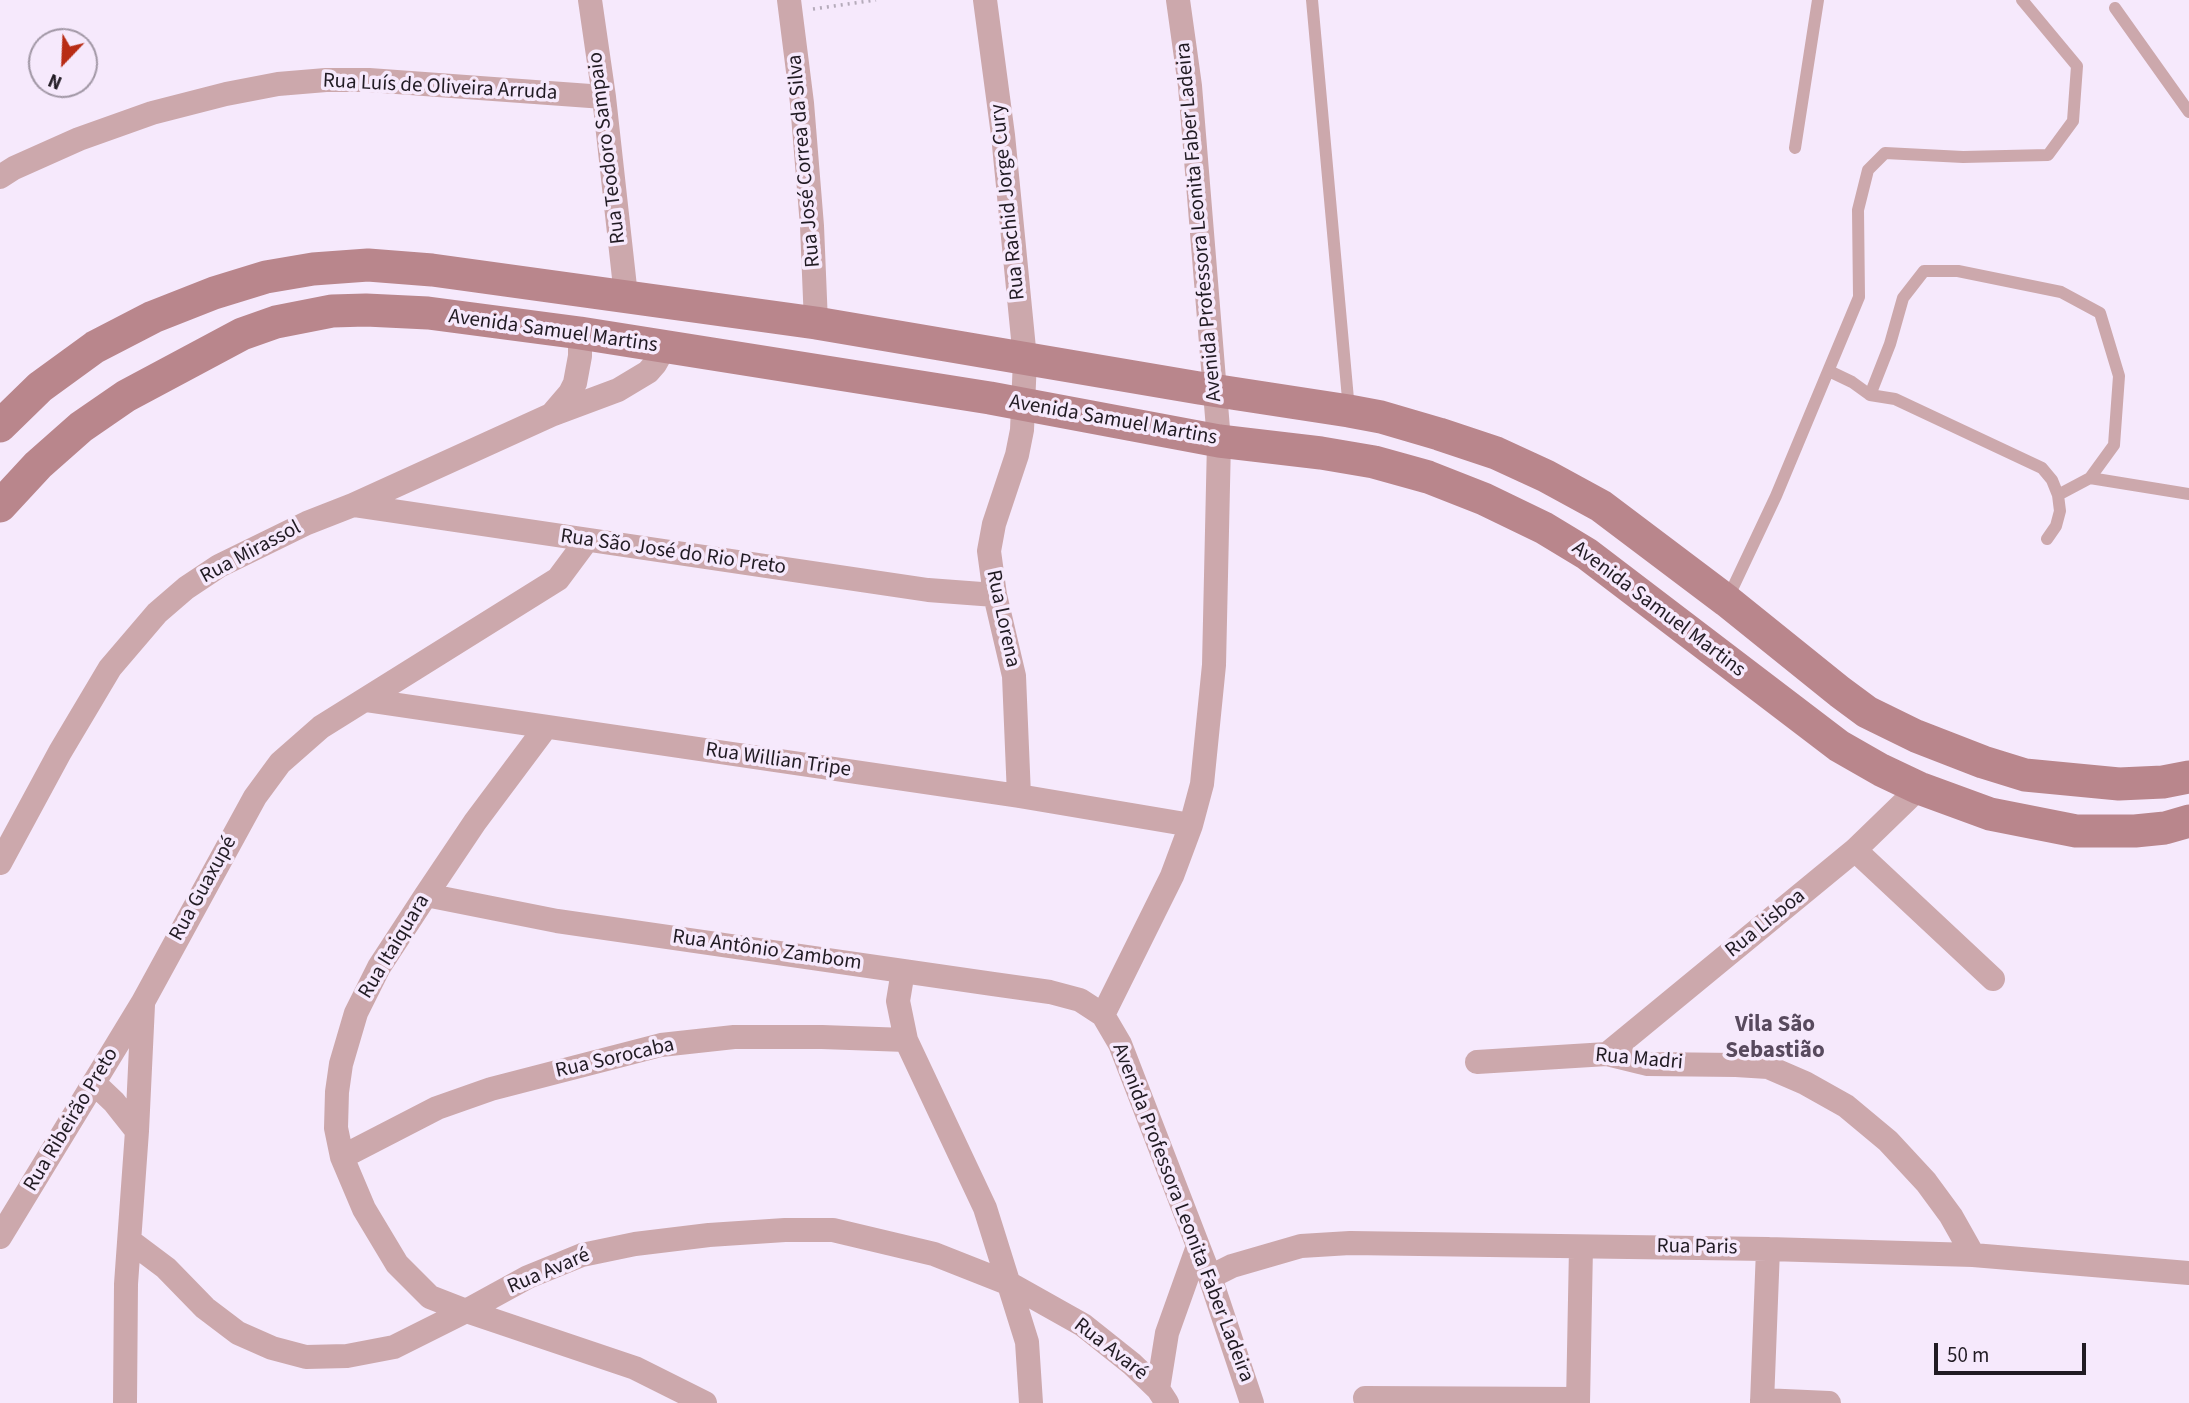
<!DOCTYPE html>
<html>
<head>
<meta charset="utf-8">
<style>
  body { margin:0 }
  #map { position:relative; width:2189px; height:1403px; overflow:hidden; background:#f6e9fc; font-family:"Source Sans 3",sans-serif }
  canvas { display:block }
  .north { position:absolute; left:28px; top:28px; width:70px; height:70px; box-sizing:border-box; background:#f6e9fc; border:2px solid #a197a5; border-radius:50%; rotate:203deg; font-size:19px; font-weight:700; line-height:28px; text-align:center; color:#211b23 }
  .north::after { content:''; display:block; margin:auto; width:24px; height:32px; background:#b82c15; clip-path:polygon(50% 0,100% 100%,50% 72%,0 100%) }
  .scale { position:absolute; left:1934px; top:1343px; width:152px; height:32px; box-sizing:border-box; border:4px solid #211b23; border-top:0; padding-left:9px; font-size:21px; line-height:24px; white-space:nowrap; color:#211b23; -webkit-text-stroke:5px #f6e9fc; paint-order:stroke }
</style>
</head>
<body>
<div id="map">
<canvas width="2189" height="1403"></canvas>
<div class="north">N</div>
<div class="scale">50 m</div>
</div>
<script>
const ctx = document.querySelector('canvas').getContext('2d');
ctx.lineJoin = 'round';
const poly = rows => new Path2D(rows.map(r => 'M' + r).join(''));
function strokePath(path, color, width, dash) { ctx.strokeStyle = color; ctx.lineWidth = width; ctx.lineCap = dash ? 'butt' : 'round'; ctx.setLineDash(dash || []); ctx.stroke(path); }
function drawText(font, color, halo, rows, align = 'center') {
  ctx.font = font + ' "Source Sans 3",sans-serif'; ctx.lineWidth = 7; ctx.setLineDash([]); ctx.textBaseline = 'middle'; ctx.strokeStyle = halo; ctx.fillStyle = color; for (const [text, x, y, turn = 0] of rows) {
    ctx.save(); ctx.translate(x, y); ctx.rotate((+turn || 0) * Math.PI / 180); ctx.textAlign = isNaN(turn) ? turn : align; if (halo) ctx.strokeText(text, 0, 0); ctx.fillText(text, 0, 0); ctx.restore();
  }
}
strokePath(poly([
  [813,9,876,0]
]), '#b5abba', 3.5, [2, 5]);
strokePath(poly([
  [1312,0,1349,410],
  [2115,8,2189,112],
  [1795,148,1818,0],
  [1829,371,1852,382,1870,395,1895,399,2042,468,2052,480,2058,495,2060,511,2056,526,2047,539],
  [1870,395,1890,344,1903,298,1924,271,1958,271,2061,292,2100,313,2119,376,2114,445,2090,478,2058,495],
  [2090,478,2189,494],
  [1727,600,1776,496,1859,297,1858,210,1868,170,1885,153,1963,157,2048,155,2073,121,2077,66,2022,0]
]), '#cca8ac', 12);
strokePath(poly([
  [590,0,604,97,626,296],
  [789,0,802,103,812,226,816,323],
  [985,0,1003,135,1025,359,1022,430,1017,455,994,524,989,551,995,595,1014,676,1019,796],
  [0,177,14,168,79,139,152,113,226,94,278,84,326,80,369,80,604,97],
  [552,414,570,393,575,383,580,356,580,333],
  [353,505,928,590,995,595],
  [365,700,1019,796,1191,825],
  [546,727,475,822,426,895,379,967,356,1013,341,1064,337,1092,336,1128,342,1157,364,1209,397,1264,430,1297,466,1311,635,1368,705,1403],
  [1855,850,1993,979],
  [0,863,60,752,110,668,157,613,186,588,219,566,307,523,353,505,551,415,618,390,648,372,655,364,664,348],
  [426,895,557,921,993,984,1050,992,1080,1000,1103,1015,1120,1044,1210,1277,1252,1403],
  [903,971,898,1001,906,1040,985,1208,1027,1342,1031,1403],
  [1103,1015,1172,876,1191,825,1202,784,1214,665,1219,441,1190,86,1178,0],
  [1607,1054,1855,850,1919,788],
  [1477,1062,1607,1054,1648,1064,1736,1065,1768,1067,1805,1083,1846,1106,1888,1141,1926,1182,1951,1216,1973,1255],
  [94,1083,114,1102,137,1131],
  [342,1157,437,1108,491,1089,661,1045,734,1037,822,1037,906,1040],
  [0,1237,143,1002,255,797,280,763,321,727,558,579,587,540],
  [130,1241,166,1268,205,1308,238,1333,272,1348,306,1357,347,1356,394,1347,466,1311,528,1277,582,1255,635,1244,709,1235,785,1230,833,1230,934,1254,1010,1284,1083,1325,1132,1364,1158,1389,1167,1403],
  [1210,1277,1232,1266,1301,1246,1350,1243,1768,1249,1973,1255,2189,1273],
  [1158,1389,1167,1333,1197,1249],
  [1365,1398,1578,1399],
  [1762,1400,1829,1403],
  [125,1403,126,1284,137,1131,143,1005],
  [1578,1403,1581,1247],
  [1762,1403,1768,1249]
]), '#cca8ac', 24);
strokePath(poly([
  [0,426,40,387,95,347,153,317,214,293,266,277,313,269,368,265,432,270,816,323,1199,388,1349,411,1381,417,1439,434,1496,453,1546,476,1601,506,1727,601,1840,692,1867,712,1916,736,1983,762,2025,775,2119,784,2163,782,2189,777],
  [0,506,38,465,81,427,126,396,242,334,276,322,332,311,366,310,428,313,580,333,990,398,1219,441,1321,453,1374,462,1428,477,1484,499,1544,528,1587,554,1839,746,1881,770,1919,788,1990,814,2076,831,2135,831,2165,828,2189,821]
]), '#b9868c', 33);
drawText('21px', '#211b23', '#f6e9fc', [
  ["Rua Luís de Oliveira Arruda",440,88,3],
  ["Rua Teodoro Sampaio",608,148,-97],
  ["Rua José Correa da Silva",805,161,-95],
  ["Rua Rachid Jorge Cury",1009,202,-96],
  ["Avenida Professora Leonita Faber Ladeira",1200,222,-95],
  ["Avenida Samuel Martins",553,332,8],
  ["Avenida Samuel Martins",1113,421,10],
  ["Rua Mirassol",251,553,-28],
  ["Rua São José do Rio Preto",673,553,8],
  ["Avenida Samuel Martins",1658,610,37],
  ["Rua Lorena",1002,619,78],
  ["Rua Willian Tripe",778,761,8],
  ["Rua Guaxupé",204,889,-61],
  ["Rua Lisboa",1766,924,-39],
  ["Rua Itaiquara",395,947,-59],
  ["Rua Antônio Zambom",767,951,8],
  ["Rua Sorocaba",615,1059,-13],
  ["Rua Madri",1639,1060,5],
  ["Rua Ribeirão Preto",72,1120,-59],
  ["Avenida Professora Leonita Faber Ladeira",1182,1213,69],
  ["Rua Paris",1697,1248,1],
  ["Rua Avaré",549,1272,-23],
  ["Rua Avaré",1110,1350,38]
]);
drawText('bold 23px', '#584a5e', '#f6e9fc', [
  ["Vila São",1775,1026],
  ["Sebastião",1775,1052]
]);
</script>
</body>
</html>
